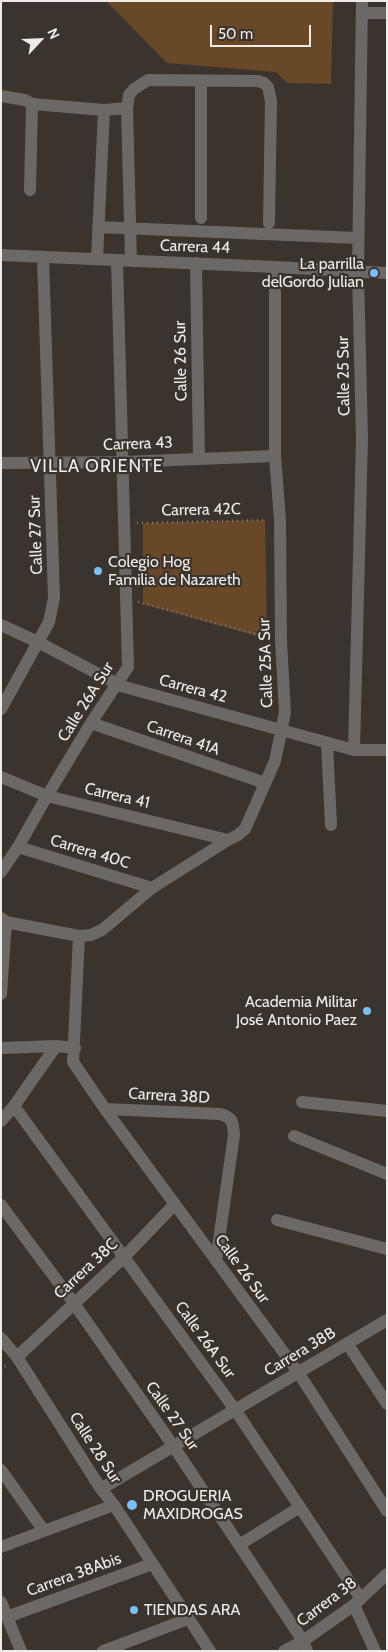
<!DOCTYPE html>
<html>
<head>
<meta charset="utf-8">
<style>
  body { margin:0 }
  #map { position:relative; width:388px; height:1652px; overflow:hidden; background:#3b332d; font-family:Cabin,sans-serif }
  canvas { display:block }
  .frame { position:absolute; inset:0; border:2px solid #efebe6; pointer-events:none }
  .north { position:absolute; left:15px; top:15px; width:50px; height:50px; -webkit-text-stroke:4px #3b332d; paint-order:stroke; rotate:65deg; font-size:14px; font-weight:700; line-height:20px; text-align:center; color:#efebe6 }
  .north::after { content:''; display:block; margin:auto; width:18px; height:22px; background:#efebe6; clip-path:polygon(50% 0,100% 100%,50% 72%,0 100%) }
  .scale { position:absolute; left:210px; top:25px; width:101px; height:22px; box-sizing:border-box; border:2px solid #efebe6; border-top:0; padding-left:6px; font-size:15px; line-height:18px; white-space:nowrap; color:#efebe6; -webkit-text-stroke:4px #3b332d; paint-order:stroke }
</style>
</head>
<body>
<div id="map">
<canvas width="388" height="1652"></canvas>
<div class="frame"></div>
<div class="north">N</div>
<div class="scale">50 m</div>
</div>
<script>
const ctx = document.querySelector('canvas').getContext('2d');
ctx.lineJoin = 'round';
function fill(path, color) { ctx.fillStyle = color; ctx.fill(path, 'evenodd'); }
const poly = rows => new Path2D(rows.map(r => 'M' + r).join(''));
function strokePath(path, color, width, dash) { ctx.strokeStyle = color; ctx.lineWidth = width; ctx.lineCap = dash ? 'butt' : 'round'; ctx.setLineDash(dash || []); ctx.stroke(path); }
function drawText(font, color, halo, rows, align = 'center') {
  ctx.font = font + ' Cabin,sans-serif'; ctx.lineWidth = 4.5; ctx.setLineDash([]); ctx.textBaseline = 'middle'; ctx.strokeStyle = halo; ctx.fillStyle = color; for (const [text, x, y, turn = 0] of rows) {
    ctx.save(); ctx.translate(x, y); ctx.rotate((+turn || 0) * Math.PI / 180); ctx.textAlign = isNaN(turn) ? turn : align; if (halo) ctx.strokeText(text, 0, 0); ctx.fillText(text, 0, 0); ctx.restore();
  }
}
fill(poly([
  [106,1,333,1,331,84,287,83,276,72,167,63],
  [265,520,267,639,143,604,143,523]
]), '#694828');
strokePath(poly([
  [137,523,267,520],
  [138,602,268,637],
  [1,1370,8,1364]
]), '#817a75', 2.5, [1, 4]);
strokePath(poly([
  [362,13,387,13],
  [1,96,25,100,32,104,104,110,127,108],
  [30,190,32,104],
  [201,218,201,81],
  [98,227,358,238],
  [1,255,275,267,387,273],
  [97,259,104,110],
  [131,261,127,108,129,95,134,89,148,80,258,81,264,83,268,87,271,101,269,223],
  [196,263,199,458],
  [1,463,122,462,275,456],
  [1,625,38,642,121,686,354,750,387,750],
  [1,709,49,622,54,598,43,257],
  [91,723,265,783],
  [327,743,331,825],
  [354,750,362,439,358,272,362,1],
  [1,777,47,796,228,840],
  [18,847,152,888],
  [1,872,18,847,47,796,91,723,128,667,117,260],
  [1,918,6,922,79,936,91,935,102,930,152,888,228,840,238,835,245,829,275,761,285,712,281,641,280,520,275,456,275,267],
  [79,936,73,1062,105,1109,298,1372,387,1511],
  [1,994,6,922],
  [1,1048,56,1046,75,1048],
  [302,1102,387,1111],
  [14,1106,236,1411,361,1599],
  [105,1109,220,1114,226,1116,231,1120,233,1126,234,1135,216,1261],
  [1,1121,14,1106,56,1046],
  [294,1136,387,1174],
  [1,1205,73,1302,174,1447,303,1641,307,1651],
  [277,1220,387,1249],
  [1,1338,17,1357,101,1489,114,1505,210,1651],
  [347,1343,387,1404],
  [17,1357,124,1257,175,1204],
  [1,1470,44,1531],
  [101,1489,387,1320],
  [239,1545,300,1507],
  [1,1547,114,1505],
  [1,1602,21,1651],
  [354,1605,375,1651],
  [7,1617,152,1564],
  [103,1651,188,1619],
  [284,1651,303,1641,354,1605,387,1574]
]), '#6c6865', 12);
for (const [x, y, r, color] of [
  [374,273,5,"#79bff8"],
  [98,571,5,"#79bff8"],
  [367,1011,5,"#79bff8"],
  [132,1505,6,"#79bff8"],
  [134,1610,5,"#79bff8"]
]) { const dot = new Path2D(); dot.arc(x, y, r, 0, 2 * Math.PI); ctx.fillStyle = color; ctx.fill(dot); strokePath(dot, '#3b332d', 2); }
drawText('16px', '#efebe6', '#3b332d', [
  ["Carrera 44",195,247,2],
  ["Calle 26 Sur",181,361,-91],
  ["Calle 25 Sur",344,376,-91],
  ["Carrera 43",138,444,-2],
  ["Carrera 42C",201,510,-1],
  ["Calle 27 Sur",36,535,-92],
  ["Calle 25A Sur",266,663,-92],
  ["Carrera 42",193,689,15],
  ["Calle 26A Sur",86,702,-58],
  ["Carrera 41A",183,738,19],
  ["Carrera 41",117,796,13],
  ["Carrera 40C",90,852,17],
  ["Carrera 38D",169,1096,3],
  ["Carrera 38C",86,1269,-43],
  ["Calle 26 Sur",242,1269,54],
  ["Calle 26A Sur",205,1340,54],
  ["Carrera 38B",300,1352,-31],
  ["Calle 27 Sur",172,1416,55],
  ["Calle 28 Sur",95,1448,57],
  ["Carrera 38Abis",74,1575,-20],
  ["Carrera 38",327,1602,-37]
]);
drawText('16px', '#efebe6', '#3b332d', [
  ["La parrilla",364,264,"right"],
  ["delGordo Julian",364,282,"right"],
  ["Colegio Hog",108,562],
  ["Familia de Nazareth",108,580],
  ["Academia Militar",357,1002,"right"],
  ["José Antonio Paez",357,1020,"right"],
  ["DROGUERIA",143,1496],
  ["MAXIDROGAS",143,1514],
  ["TIENDAS ARA",144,1610]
], 'left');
ctx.letterSpacing = '1px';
drawText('18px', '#efebe6', '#3b332d', [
  ["VILLA ORIENTE",97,467]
]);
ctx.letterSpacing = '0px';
</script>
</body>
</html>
